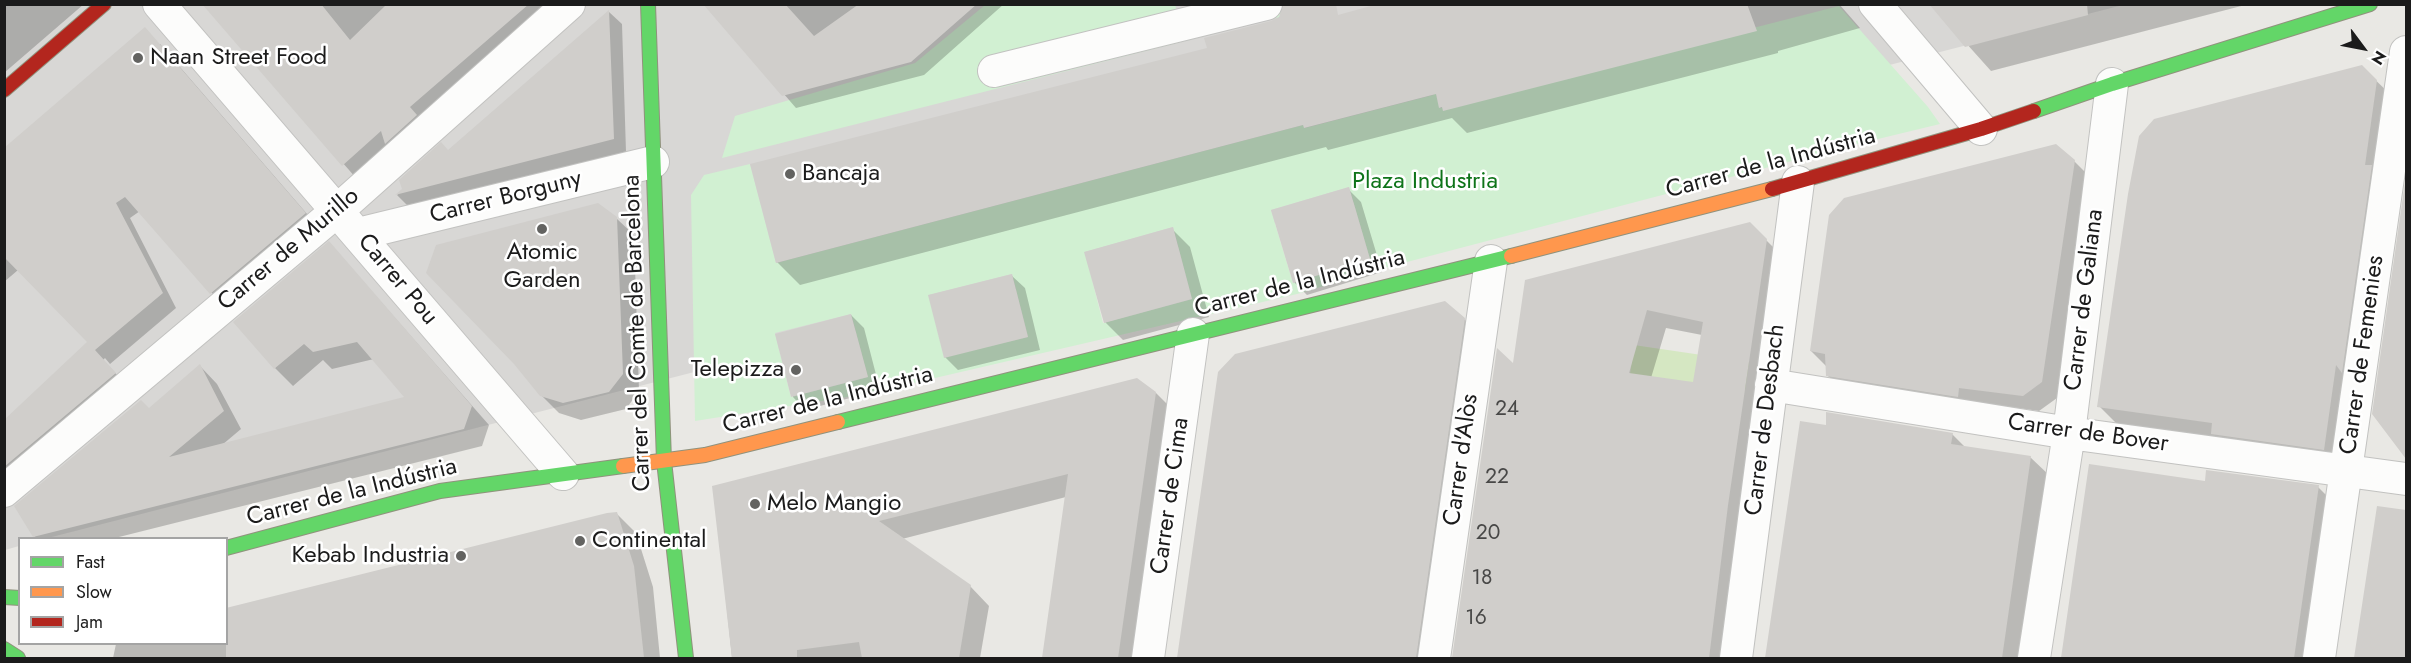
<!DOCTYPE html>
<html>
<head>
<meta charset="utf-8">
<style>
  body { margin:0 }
  #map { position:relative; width:2411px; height:663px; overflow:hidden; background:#e9e8e4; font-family:Jost,sans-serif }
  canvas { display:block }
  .frame { position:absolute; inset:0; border:6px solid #1b1b1b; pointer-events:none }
  .legend { position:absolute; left:18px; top:537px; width:210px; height:108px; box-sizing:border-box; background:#fff; border:2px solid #a4a4a4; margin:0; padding:8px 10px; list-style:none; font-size:18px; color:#1b1b1b }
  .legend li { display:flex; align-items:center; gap:12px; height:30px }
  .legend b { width:30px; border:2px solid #a4a4a4 }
  .north { position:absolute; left:2333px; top:18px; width:60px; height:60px; -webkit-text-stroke:4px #fff; paint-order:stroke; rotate:122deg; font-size:16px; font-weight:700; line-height:24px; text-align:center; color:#1b1b1b }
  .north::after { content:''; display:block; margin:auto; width:21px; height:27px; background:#1b1b1b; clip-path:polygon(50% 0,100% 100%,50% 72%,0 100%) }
</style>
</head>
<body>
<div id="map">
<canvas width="2411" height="663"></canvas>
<div class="frame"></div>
<ul class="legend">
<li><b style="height:8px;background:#63d668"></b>Fast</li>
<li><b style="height:8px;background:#ff974d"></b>Slow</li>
<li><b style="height:8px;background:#b3261e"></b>Jam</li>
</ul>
<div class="north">N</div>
</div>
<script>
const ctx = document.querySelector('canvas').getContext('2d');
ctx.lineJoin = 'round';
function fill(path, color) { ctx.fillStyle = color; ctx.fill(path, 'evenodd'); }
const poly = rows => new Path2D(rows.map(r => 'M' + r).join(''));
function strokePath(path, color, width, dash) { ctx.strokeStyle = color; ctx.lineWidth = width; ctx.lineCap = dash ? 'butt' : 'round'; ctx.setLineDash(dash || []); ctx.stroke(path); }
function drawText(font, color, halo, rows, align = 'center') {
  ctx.font = font + ' Jost,sans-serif'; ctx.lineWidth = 5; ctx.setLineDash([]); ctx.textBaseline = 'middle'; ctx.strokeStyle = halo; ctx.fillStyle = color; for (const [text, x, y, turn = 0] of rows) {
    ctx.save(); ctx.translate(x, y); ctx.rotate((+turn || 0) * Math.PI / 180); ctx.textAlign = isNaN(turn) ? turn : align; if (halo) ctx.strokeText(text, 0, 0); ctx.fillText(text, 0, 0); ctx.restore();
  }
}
fill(poly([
  [5,5,2123,5,48,538,20,538,19,546,5,550]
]), '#d8d7d5');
fill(poly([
  [1634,345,1749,362,1745,390,1630,374]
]), '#d5e7c2');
fill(poly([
  [985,5,1175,5,1180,20,1226,5,1328,5,722,158,735,116,915,63],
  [1839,6,1928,107,1940,124,1849,146,1388,267,1297,294,866,394,695,421,691,195,704,175,750,164,776,263,1303,125,1305,128,1433,95,1435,91,1440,108],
  [1349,187,1370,259,1293,283,1271,210],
  [1173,227,1192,299,1103,323,1085,252],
  [1012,274,1028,337,944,357,929,295],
  [851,314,868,377,791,397,775,333]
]), '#d1f0d2');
fill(poly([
  [4,4,84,4,4,73],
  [204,4,559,4,356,178],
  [706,4,1004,4,924,75,796,108],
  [1198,4,1311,4,1316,22,1384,4,1839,4,1860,28,1778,51,1778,53,1467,133,1452,118,1328,150,1326,147,800,285,777,262,1271,23,1279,18,1285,9,1218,25],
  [1931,4,2249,4,1991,71],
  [609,12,622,24,626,152,409,207,397,195],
  [160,44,320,229,225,308,140,211,130,218,176,308,110,364,105,358,103,360,130,389,4,485,4,422,89,342,18,270,4,282,4,151],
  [2361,66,2394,98,2341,466,2216,438,2116,423,2099,406],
  [2074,161,2090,177,2057,398,2039,411,1975,402,1843,391,1827,375,1827,367,1811,351],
  [1348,189,1361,202,1382,272,1307,295,1294,282],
  [616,218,634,235,639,391,626,409,581,420,559,413,541,395],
  [1172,229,1190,247,1209,317,1123,340,1105,322],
  [1766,240,1784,258,1729,658,1454,658,1498,351,1514,366],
  [1666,328,1702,335,1694,384,1651,378],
  [329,243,489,425,482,446,115,538,37,538,34,536,149,410,200,366,217,384,241,429,222,445,407,398,374,359,332,369,323,360,293,386,275,368],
  [2397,252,2406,253,2406,455,2401,449],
  [1012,276,1025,288,1040,350,958,370,945,357],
  [851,315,864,328,880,390,805,410,793,397,777,335],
  [1464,319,1482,338,1436,658,1178,658,1220,373],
  [1156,393,1175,412,1139,658,1043,658,1066,497,902,539,970,586,989,606,980,658,732,658,714,487],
  [1801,423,1828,427,1952,434,1966,448,2030,457,2049,475,2022,658,1766,658],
  [2090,466,2206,482,2318,487,2334,503,2312,658,2062,658],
  [2378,507,2406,512,2406,658,2355,658],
  [617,514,636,533,653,587,660,658,113,658,116,644,226,644]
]), '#0003');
fill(poly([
  [202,4,321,4,350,40,387,4,529,4,410,107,417,115,385,144,381,131,342,166],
  [703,4,785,4,814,36,859,4,977,4,911,62,782,96],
  [1283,4,1336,4,1338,15,1378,4,1747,4,1757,31,1443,111,1442,107,1439,108,1436,94,1304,128,1303,125,776,263,750,164,1207,48,1204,38,1271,21,1279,17],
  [1929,4,2087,4,2088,15,1965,47],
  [609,10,614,139,395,195,402,189,399,180,441,142,448,150],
  [145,27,306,213,210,294,125,197,116,203,163,293,95,350,116,373,4,467,4,420,87,342,4,257,4,148],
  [2362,65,2377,80,2365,165,2372,165,2342,373,2336,365,2324,450,2211,434,2212,423,2097,407,2128,194,2139,136,2154,119],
  [2056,144,2075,160,2042,382,2023,396,1959,388,1958,397,1826,376,1825,354,1810,351,1829,215,1844,198],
  [2406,175,2406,459,2372,414],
  [1349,187,1370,259,1293,283,1271,210],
  [598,203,617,217,623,374,609,392,563,403,540,396,514,364,426,273,436,245],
  [1750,222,1767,239,1728,505,1709,658,1452,658,1497,348,1513,363,1525,280],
  [1647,310,1703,322,1693,382,1629,373],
  [1173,227,1192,299,1104,323,1084,252],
  [329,241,472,406,464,429,33,537,14,506,141,400,149,408,200,364,224,411,169,457,404,397,357,342,313,352,304,344,274,369,233,322],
  [1012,274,1028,337,944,358,928,295],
  [1445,301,1465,318,1416,658,1177,658,1218,372,1235,354],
  [851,314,868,377,791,397,775,334],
  [1137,378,1156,392,1118,658,1042,658,1068,474,879,521,971,585,959,658,862,658,859,642,797,650,797,658,732,658,712,486],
  [1826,412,1953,433,1951,444,2031,456,2002,658,1765,658,1800,421,1826,425],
  [2089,464,2205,481,2206,470,2319,485,2294,658,2061,658],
  [2377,506,2406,510,2406,658,2354,658],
  [617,512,634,566,644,658,226,658,226,608,607,513]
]), '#d0cecb');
const street = poly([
  [159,4,563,474],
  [1875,4,1981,129],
  [994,71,1266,4],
  [358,234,653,162],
  [1771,385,2069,433,2406,479],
  [4,491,338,210,569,4],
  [1148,658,1193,334],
  [1434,658,1491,261],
  [1736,658,1798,182],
  [2034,658,2069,433,2112,84],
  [2319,658,2406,52]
]);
const fast = poly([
  [648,4,664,461,686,658],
  [2034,111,2112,84,2370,4],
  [838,422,1511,256],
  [226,548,440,491,623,466],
  [4,597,20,598],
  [4,649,18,658]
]);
const slow = poly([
  [1511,256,1772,189],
  [623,466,705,455,838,422]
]);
const jam = poly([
  [4,90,104,4],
  [1772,189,1981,129,2034,111]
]);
strokePath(street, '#c2c2c0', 34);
strokePath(fast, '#90927d', 16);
strokePath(slow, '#90927d', 16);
strokePath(jam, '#90927d', 16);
strokePath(street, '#fcfcfb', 32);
strokePath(fast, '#63d668', 14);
strokePath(slow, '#ff974d', 14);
strokePath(jam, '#b3261e', 14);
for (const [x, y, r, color] of [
  [138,58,6,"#636361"],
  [790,174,6,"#636361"],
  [542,229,6,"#636361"],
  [796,370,6,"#636361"],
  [755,504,6,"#636361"],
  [580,541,6,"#636361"],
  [461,556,6,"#636361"]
]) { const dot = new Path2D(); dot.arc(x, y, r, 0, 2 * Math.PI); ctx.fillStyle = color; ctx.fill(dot); strokePath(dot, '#fff', 2); }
drawText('21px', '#484847', null, [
  ["24",1507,410],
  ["22",1497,478],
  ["20",1488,534],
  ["18",1482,579],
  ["16",1476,619]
]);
drawText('24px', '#1b1b1b', '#fff', [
  ["Naan Street Food",150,58],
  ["Bancaja",802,174],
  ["Atomic",542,253,"center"],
  ["Garden",542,281,"center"],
  ["Telepizza",784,370,"right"],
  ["Melo Mangio",767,504],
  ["Continental",592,541],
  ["Kebab Industria",449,556,"right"]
], 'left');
drawText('24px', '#1b1b1b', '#fff', [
  ["Carrer de la Indústria",1771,164,-15],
  ["Carrer Borguny",506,198,-14],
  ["Carrer de Murillo",289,250,-40],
  ["Carrer Pou",397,280,50],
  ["Carrer de la Indústria",1300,284,-14],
  ["Carrer de Galiana",2085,300,-83],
  ["Carrer del Comte de Barcelona",638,333,-92],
  ["Carrer de Femenies",2363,355,-82],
  ["Carrer de la Indústria",828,401,-14],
  ["Carrer de Desbach",1766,420,-83],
  ["Carrer de Bover",2088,434,8],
  ["Carrer d'Alòs",1462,460,-82],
  ["Carrer de la Indústria",352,493,-14],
  ["Carrer de Cima",1171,496,-82]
]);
drawText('24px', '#0f741a', '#fff', [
  ["Plaza Industria",1425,182]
]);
</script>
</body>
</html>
